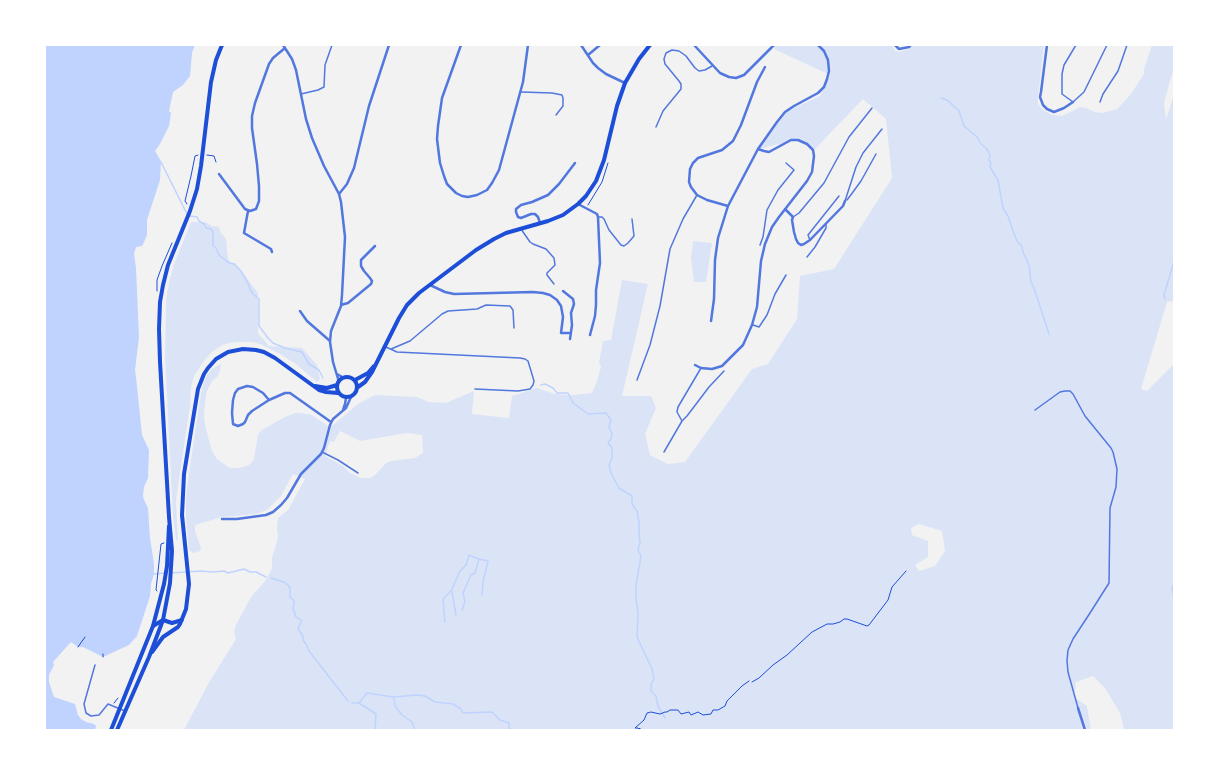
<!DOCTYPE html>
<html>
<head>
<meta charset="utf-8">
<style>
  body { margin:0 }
  #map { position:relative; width:1219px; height:775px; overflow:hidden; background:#f2f2f2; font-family:"Titillium Web",sans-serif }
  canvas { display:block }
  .frame { position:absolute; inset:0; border:46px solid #fff; pointer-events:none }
</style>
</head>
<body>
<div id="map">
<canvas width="1219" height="775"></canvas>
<div class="frame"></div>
</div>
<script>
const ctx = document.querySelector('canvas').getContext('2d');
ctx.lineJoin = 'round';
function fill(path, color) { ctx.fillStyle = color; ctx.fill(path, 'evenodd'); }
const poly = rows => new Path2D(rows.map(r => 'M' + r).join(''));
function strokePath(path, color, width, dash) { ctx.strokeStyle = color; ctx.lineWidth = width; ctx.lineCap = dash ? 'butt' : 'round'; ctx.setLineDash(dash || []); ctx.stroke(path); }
fill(poly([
  [775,45,892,45,895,51,899,52,909,49,914,45,1044,45,1038,98,1038,104,1043,110,1052,115,1062,116,1080,107,1086,108,1095,112,1102,113,1117,109,1131,94,1144,74,1144,69,1152,45,1174,45,1174,67,1164,103,1166,119,1174,95,1174,301,1167,302,1141,389,1147,391,1174,364,1174,728,1173,730,1124,730,1120,713,1105,688,1093,676,1076,682,1074,697,1087,706,1091,730,184,730,208,684,236,639,234,632,236,625,251,597,266,580,272,568,272,558,277,542,278,535,277,528,278,518,288,510,305,479,293,474,281,496,267,510,256,514,222,517,195,525,195,531,199,542,201,547,200,551,193,553,189,550,186,518,186,498,190,466,202,387,207,375,213,368,221,364,220,371,218,376,212,381,207,391,205,403,204,418,206,429,212,451,217,459,224,464,230,468,239,468,249,465,251,463,254,459,258,434,262,430,283,418,295,413,300,413,312,415,328,426,333,425,358,404,375,395,417,397,429,402,446,403,474,391,472,414,509,418,512,396,537,388,555,394,573,395,592,393,596,384,601,367,599,363,603,341,611,340,622,280,648,284,622,396,651,396,656,408,645,434,650,455,668,464,685,462,752,369,768,364,797,319,800,276,834,269,892,178,886,119,863,99,815,149,795,140,759,149,787,111,820,96,830,75,774,49],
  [340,431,360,441,407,433,422,435,423,453,415,458,391,461,386,463,375,475,370,478,361,478,350,473,343,466,325,456,330,441,334,442],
  [919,524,942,531,945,551,935,566,919,571,915,565,928,557,928,541,912,535,911,528],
  [191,222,205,222,212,226,219,227,221,233,226,239,228,258,230,262,235,263,241,271,258,293,258,333,269,346,302,348,317,365,320,379,317,382,296,364,280,354,260,344,253,342,237,342,229,343,222,345,212,352,203,362,194,376,191,388,190,406,176,500,178,540,176,540,173,516,165,356,166,300,169,283,174,264],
  [693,241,712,243,706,282,694,282,691,258]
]), '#dbe4f7');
fill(poly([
  [45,45,195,45,192,53,190,76,183,85,173,92,169,111,171,113,169,126,160,144,155,151,161,161,160,180,147,220,147,235,144,242,142,246,136,247,134,254,136,268,139,337,135,370,136,377,142,435,149,450,148,478,144,487,143,496,144,500,148,508,150,538,154,564,154,574,151,584,150,596,137,636,129,645,103,657,83,647,78,647,71,642,53,662,54,665,49,675,49,682,54,697,75,704,78,715,81,719,86,722,94,724,96,726,95,730,45,730]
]), '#bfd3fe');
strokePath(poly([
  [941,98,947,100,959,111,964,126,977,137,981,144,987,149,990,155,989,160,991,163,990,167,998,180,1003,208,1008,216,1013,231,1017,241,1022,246,1023,252,1029,265,1031,282,1034,288,1049,334],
  [161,162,187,214],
  [190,216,197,217,199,221,204,224,206,228,211,229,213,232,213,246,216,248,219,255,229,263,234,264,241,271,248,283,250,289,253,294,259,299,259,326,268,338,273,343,285,348,302,352,309,364,319,370,323,378],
  [1165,299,1164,295,1174,261],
  [541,385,545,384,553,388,557,393,568,393,573,403,588,414,606,413,611,420,609,427,612,434,611,439,608,443,612,448,612,458,609,465,611,473,619,488,632,496,632,504,637,511,639,522,639,535,640,542,638,550,641,556,636,585,636,598,638,613,637,637,652,669,654,679,651,685,651,691,656,696,658,706,665,718],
  [171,573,201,571,213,572,224,571,228,573,244,569,250,572,256,572,266,577],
  [154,574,165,573],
  [271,578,284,582,288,585,290,588,290,597,294,601,293,610,295,613,295,616,301,620,301,622,298,629,303,636,303,640,306,644,309,651,348,701],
  [1174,585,1172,588,1174,596],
  [452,592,456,615],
  [462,610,465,602,463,593,471,575,475,573,479,559],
  [445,622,443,599,451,591,460,571,466,565,469,555,479,559,488,561,483,582,482,595],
  [394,698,395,706,402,715,412,722,415,730],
  [352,703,359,703,367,693,393,697,417,695,425,696,435,702,453,704,461,709,463,713,492,712,500,720,509,723,509,729,513,730],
  [359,703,376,714,375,730]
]), '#bfd3fe', 1.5);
strokePath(poly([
  [207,155,214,156,216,162],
  [187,204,185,201,191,176,195,156,198,155],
  [588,205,602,182,608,163],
  [157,291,157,280,162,266,172,243],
  [157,591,156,590,161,544,164,543],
  [78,647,85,637],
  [103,654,103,657],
  [752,682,759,678,773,665,787,655,812,632,827,624,833,624,840,622,844,619,847,619,867,626,869,625,888,600,892,587,906,571],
  [114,703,118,698],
  [640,730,640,728,639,729,638,728,635,728,644,720,647,713,651,712,660,714,665,712,667,712,670,710,678,710,681,714,689,712,691,715,698,712,703,715,711,714,713,710,718,710,725,706,727,701,742,686,749,681]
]), '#1d4ed8', 1);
strokePath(poly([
  [1076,45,1064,65,1062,74,1062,94,1073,102,1084,92,1107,45],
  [521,92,552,93,562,95,563,98,563,106,556,115],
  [301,94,318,90,324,87,325,65,332,45],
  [1100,102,1103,94,1118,71,1127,45],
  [656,127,663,111,681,89,681,84,679,81,665,64,664,59,666,53,672,50,679,51,686,56,695,68,699,71,705,70,712,66],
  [847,200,853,192,861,181,876,154],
  [845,201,856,167,863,153,882,129],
  [598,217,602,217,604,219,609,230,621,245,624,246,628,243,634,236,632,219],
  [793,217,799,213,824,183,849,137,872,108],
  [521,229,530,242,533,244,546,249,554,258,555,265,547,273,547,275,554,284],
  [810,240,808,235,839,196],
  [760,245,763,237,767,210,778,190,794,170,786,163],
  [807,257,815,247,826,228,826,224],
  [753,325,759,327,767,315,775,294,786,275],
  [386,347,397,352,520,358,525,359,528,361,534,381,533,385,530,389,518,391,475,389],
  [391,349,410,341,442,314,448,311,477,309,486,305,510,306,513,310,514,328],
  [637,380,650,345,660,306,670,249,683,219,697,195],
  [1035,410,1060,392,1065,391,1070,391,1073,394,1085,416,1111,448,1113,452,1117,469,1116,487,1110,508,1109,583,1090,613,1073,639,1068,650,1067,661,1068,672,1078,708],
  [682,421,687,416,709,387,724,371],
  [322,452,338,460,358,473],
  [664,452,682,421,677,412,678,407,701,368],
  [95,665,84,704,86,713,91,716,99,715,108,704,125,711]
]), '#5277de', 1.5);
strokePath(poly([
  [283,45,292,59,296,70,306,119,312,138,324,166,339,194,341,202,345,237,342,295,341,306,331,331,330,342,333,362,339,382],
  [461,45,442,98,438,126,437,139,440,163,444,176,447,184,456,193,462,196,468,197,477,195,487,190,492,183,499,170,523,82,528,45],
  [581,45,593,63,598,68,606,74,625,83],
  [694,45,720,73,729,77,736,78,744,75,774,45],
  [895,45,899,49,909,47,911,45],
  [1047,45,1041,92,1040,97,1043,105,1047,109,1054,112,1064,108,1073,102],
  [588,55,600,45],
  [219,174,245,209,250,211,256,209,259,201,259,186,257,164,252,128,252,116,255,103,269,64,273,58,285,48],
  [339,194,347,184,354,168,369,106,389,45],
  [578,204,597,214,598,217,600,263,596,290,596,305,595,316,590,335],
  [728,206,707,200,697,195,691,187,689,182,690,169,693,163,698,158,722,150,733,141,741,125,757,82,765,67],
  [785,209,793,217,792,220,794,232,796,239,798,243,801,245,804,244,810,240,843,206,845,201],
  [248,211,244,233,271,249,272,252],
  [540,223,538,217,535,214,531,214,521,218,518,217,516,212,516,209,521,205,532,202,548,195,559,184,575,163],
  [430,285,445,292,454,294,533,292,543,293,550,295,557,300,561,306,563,317,561,333,571,333],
  [563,291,573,299,574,304,571,313,572,325,570,339],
  [341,305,348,303,371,284,372,281,370,278,364,271,361,266,361,260,375,246],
  [300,311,307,321,330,341],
  [711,321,714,299,715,260,718,238,728,206,758,149],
  [695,365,701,368,712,369,722,366,743,345,752,325,757,307,761,261,765,244,772,227,779,217,807,181,812,172,814,156,813,150,807,144,798,140,791,140,769,152,764,151,758,149,777,122,785,112,794,106,818,93,824,87,827,79,829,71,828,60,824,51,818,45],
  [337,374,344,378],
  [269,400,263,393,253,387,247,386,238,389,235,393,233,400,232,413,233,424,238,426,243,424,245,422,248,415,252,411,269,400,285,393,290,393,331,422],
  [343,410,345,404,346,398],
  [222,519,237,519,266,515,273,512,281,505,287,498,301,474,321,454,324,448,330,425,333,419,346,408,351,397],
  [1078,708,1085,730]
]), '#5277de', 2.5);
strokePath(poly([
  '337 387a10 10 0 1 1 20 0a10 10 0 1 1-20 0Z',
  [355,380,368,373,374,366],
  [315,386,327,388,337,385],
  [358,387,365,382,372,372,399,318,407,305,419,293,476,250,494,239,506,233,548,221,563,215,578,204,586,196,596,181,604,160,617,106,625,83,639,59,650,45],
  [153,626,163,620,172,623,182,620],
  [152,652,163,637,178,627,180,624,186,609,189,584,182,515,184,474,198,389,204,374,208,368,216,359,228,352,243,349,256,350,264,352,275,358,319,390,326,392,338,393]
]), '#1d4ed8', 4);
strokePath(poly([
  [111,730,153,626,164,584,167,566,169,526],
  [117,730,149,657,163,620,170,583,172,551,169,517,160,362,159,329,160,302,163,285,168,265,190,211,197,189,201,166,211,82,216,60,222,45]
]), '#1d4ed8', 4);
</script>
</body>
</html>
